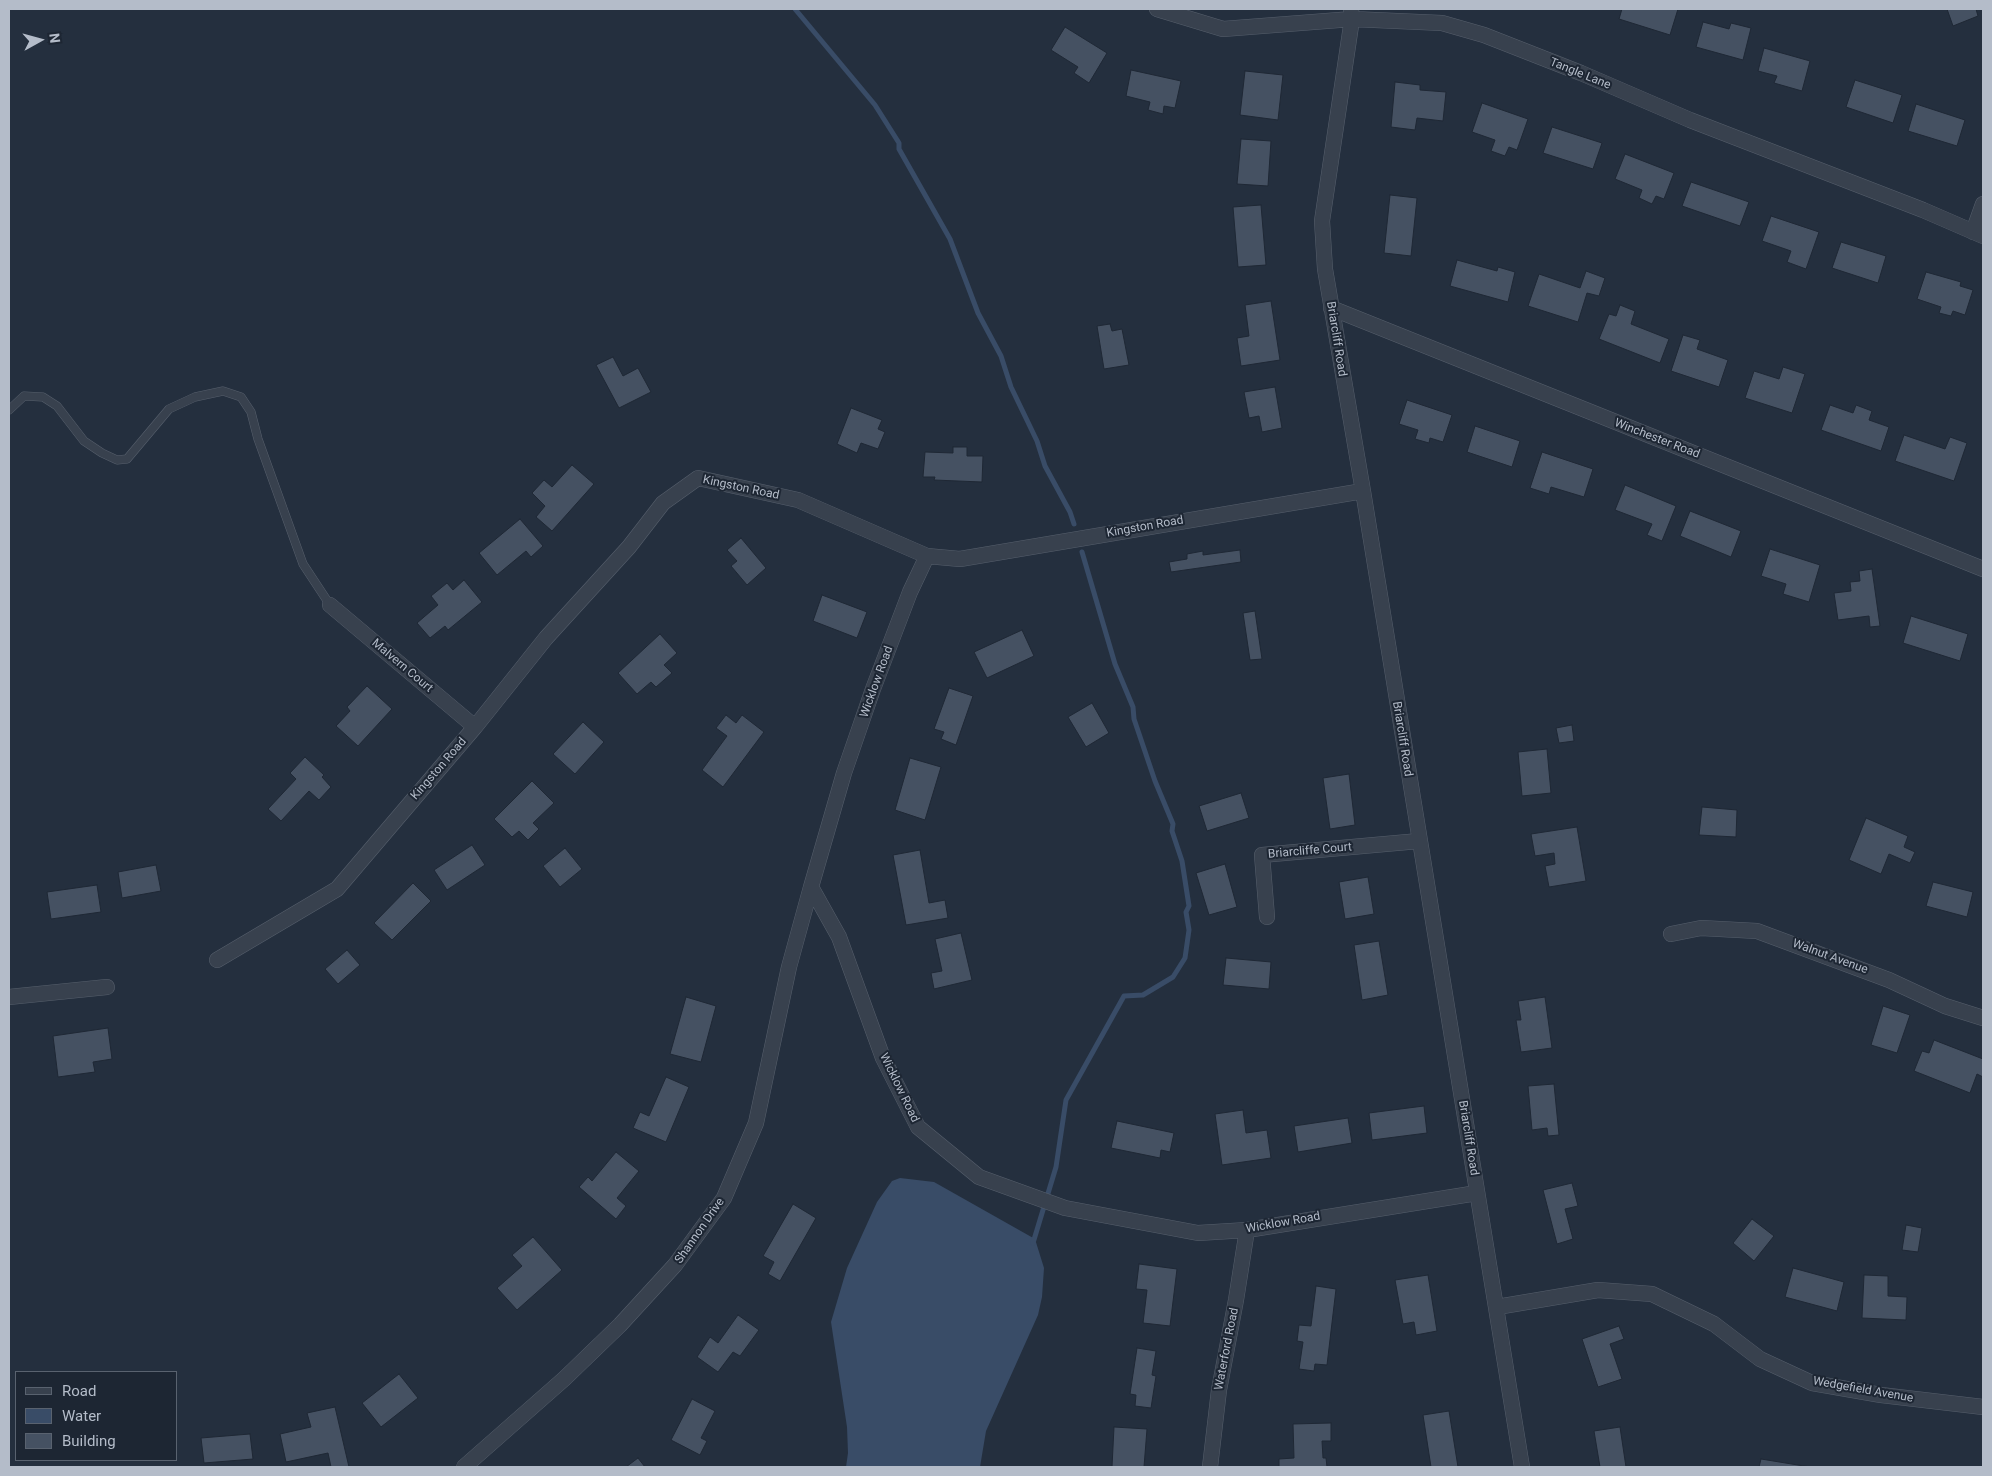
<!DOCTYPE html>
<html>
<head>
<meta charset="utf-8">
<style>
  body { margin:0 }
  #map { position:relative; width:1992px; height:1476px; overflow:hidden; background:#242f3e; font-family:Roboto,sans-serif }
  canvas { display:block }
  .frame { position:absolute; inset:0; border:10px solid #b4bcc9; pointer-events:none }
  .legend { position:absolute; left:15px; top:1371px; width:162px; height:90px; box-sizing:border-box; background:#1d2633; border:1px solid #59626f; margin:0; padding:6px 9px; list-style:none; font-size:15px; color:#b4bcc9 }
  .legend li { display:flex; align-items:center; gap:10px; height:25px }
  .legend b { width:25px; border:1px solid #59626f }
  .north { position:absolute; left:15px; top:15px; width:50px; height:50px; -webkit-text-stroke:4px #1d2633; paint-order:stroke; rotate:83deg; font-size:14px; font-weight:700; line-height:20px; text-align:center; color:#b4bcc9 }
  .north::after { content:''; display:block; margin:auto; width:18px; height:22px; background:#b4bcc9; clip-path:polygon(50% 0,100% 100%,50% 72%,0 100%) }
</style>
</head>
<body>
<div id="map">
<canvas width="1992" height="1476"></canvas>
<div class="frame"></div>
<ul class="legend">
<li><b style="height:6px;background:#38414e"></b>Road</li>
<li><b style="height:14px;background:#394c67"></b>Water</li>
<li><b style="height:14px;background:#455162"></b>Building</li>
</ul>
<div class="north">N</div>
</div>
<script>
const ctx = document.querySelector('canvas').getContext('2d');
ctx.lineJoin = 'round';
function fill(path, color) { ctx.fillStyle = color; ctx.fill(path, 'evenodd'); }
const poly = rows => new Path2D(rows.map(r => 'M' + r).join(''));
function strokePath(path, color, width, dash) { ctx.strokeStyle = color; ctx.lineWidth = width; ctx.lineCap = dash ? 'butt' : 'round'; ctx.setLineDash(dash || []); ctx.stroke(path); }
function drawText(font, color, halo, rows, align = 'center') {
  ctx.font = font + ' Roboto,sans-serif'; ctx.lineWidth = 4; ctx.setLineDash([]); ctx.textBaseline = 'middle'; ctx.strokeStyle = halo; ctx.fillStyle = color; for (const [text, x, y, turn = 0] of rows) {
    ctx.save(); ctx.translate(x, y); ctx.rotate((+turn || 0) * Math.PI / 180); ctx.textAlign = isNaN(turn) ? turn : align; if (halo) ctx.strokeText(text, 0, 0); ctx.fillText(text, 0, 0); ctx.restore();
  }
}
fill(poly([
  [900,1178,934,1182,1035,1239,1044,1268,1042,1297,1038,1315,986,1431,980,1467,846,1467,848,1453,847,1427,831,1322,847,1268,877,1202,892,1181]
]), '#394c67');
strokePath(poly([
  [795,9,875,105,899,143,899,149,950,239,978,313,1001,356,1011,387,1037,441,1045,466,1070,512,1074,524],
  [1033,1243,1056,1167,1066,1100,1124,996,1143,995,1173,977,1185,958,1189,930,1186,912,1189,906,1182,861,1172,831,1173,824,1155,781,1134,719,1133,707,1115,664,1082,552]
]), '#394c67', 5);
const building = poly([
  [1622,9,1678,9,1670,35,1619,19,1622,9],
  [1947,9,1976,9,1978,16,1953,26,1947,9],
  [1703,22,1729,29,1731,23,1751,28,1743,60,1696,47,1703,22],
  [1065,27,1107,53,1089,83,1074,73,1078,67,1051,50,1065,27],
  [1764,48,1810,61,1802,91,1774,83,1777,76,1758,71,1764,48],
  [1131,70,1181,81,1175,108,1164,106,1163,114,1148,110,1150,102,1126,96,1131,70],
  [1245,71,1283,75,1278,120,1240,115,1245,71],
  [1855,80,1902,95,1893,123,1846,107,1855,80],
  [1395,82,1420,85,1420,90,1446,92,1443,121,1417,118,1415,130,1391,127,1395,82],
  [1482,103,1528,119,1517,150,1509,147,1505,156,1491,151,1495,140,1472,132,1482,103],
  [1916,104,1965,120,1957,146,1908,131,1916,104],
  [1552,127,1602,143,1593,169,1543,153,1552,127],
  [1241,139,1271,141,1268,186,1237,184,1241,139],
  [1625,154,1674,173,1664,199,1656,196,1652,204,1639,198,1642,190,1615,179,1625,154],
  [1691,182,1749,202,1740,226,1682,206,1691,182],
  [1390,195,1417,198,1411,256,1384,253,1390,195],
  [1261,205,1266,265,1238,267,1233,207,1261,205],
  [1771,216,1819,232,1806,269,1787,262,1791,251,1762,241,1771,216],
  [1841,242,1886,256,1878,283,1832,268,1841,242],
  [1457,260,1497,271,1498,267,1515,272,1508,302,1450,286,1457,260],
  [1586,271,1605,278,1599,296,1587,293,1578,322,1528,306,1539,274,1580,288,1586,271],
  [1926,272,1961,282,1960,286,1973,290,1965,315,1953,311,1951,316,1939,313,1941,307,1917,299,1926,272],
  [1271,301,1280,360,1241,366,1237,338,1249,336,1245,305,1271,301],
  [1620,305,1635,311,1631,324,1669,339,1660,363,1599,339,1609,314,1616,316,1620,305],
  [1110,324,1112,331,1122,329,1129,365,1104,369,1097,326,1110,324],
  [1683,335,1700,340,1697,349,1728,360,1719,387,1671,371,1683,335],
  [613,357,623,376,638,368,651,392,619,408,596,365,613,357],
  [1783,367,1805,374,1792,413,1745,398,1754,371,1779,379,1783,367],
  [1275,387,1282,428,1262,432,1259,416,1249,418,1244,392,1275,387],
  [1407,400,1452,415,1443,442,1430,438,1429,443,1415,439,1418,430,1399,424,1407,400],
  [1830,405,1853,413,1856,405,1872,411,1869,420,1889,427,1881,451,1821,430,1830,405],
  [851,408,882,420,878,429,885,432,878,449,861,443,857,453,837,444,851,408],
  [1475,426,1520,441,1512,467,1467,452,1475,426],
  [1904,435,1945,449,1950,437,1967,443,1954,481,1895,461,1904,435],
  [953,447,967,447,967,456,983,456,982,482,934,480,935,477,923,477,925,452,953,453,953,447],
  [1542,452,1593,469,1584,497,1551,487,1549,494,1530,488,1542,452],
  [572,465,594,484,552,531,536,517,545,506,532,493,544,480,552,487,572,465],
  [1625,485,1676,506,1662,541,1647,535,1652,524,1615,510,1625,485],
  [1690,511,1741,531,1731,557,1680,536,1690,511],
  [520,519,543,546,531,557,526,551,497,575,479,553,520,519],
  [741,538,766,568,747,585,731,566,737,561,727,550,741,538],
  [1770,549,1820,565,1809,602,1783,594,1786,584,1761,576,1770,549],
  [1240,550,1241,562,1171,572,1169,562,1187,559,1187,554,1203,551,1203,555,1240,550],
  [1872,569,1880,626,1870,627,1869,616,1838,620,1834,593,1851,591,1850,582,1860,581,1859,571,1872,569],
  [464,580,482,602,448,630,445,626,430,638,417,623,438,605,431,596,447,583,453,590,464,580],
  [822,595,867,612,857,638,813,621,822,595],
  [1255,611,1262,659,1250,660,1243,613,1255,611],
  [1911,616,1968,634,1960,661,1903,643,1911,616],
  [1022,630,1034,656,987,678,974,652,1022,630],
  [660,634,677,653,664,665,672,673,656,687,651,682,637,694,618,673,660,634],
  [367,686,392,709,358,746,336,726,350,711,347,707,367,686],
  [949,688,973,696,956,745,941,739,944,732,934,729,949,688],
  [1092,703,1109,733,1086,747,1068,717,1092,703],
  [726,715,736,723,742,715,764,732,723,787,702,770,727,736,716,728,726,715],
  [583,722,604,742,575,774,553,754,583,722],
  [1572,725,1574,741,1559,743,1556,728,1572,725],
  [1547,749,1551,793,1522,796,1518,752,1547,749],
  [305,757,324,775,322,777,331,787,319,800,309,791,281,821,268,809,296,779,290,773,305,757],
  [910,758,941,767,925,820,895,810,910,758],
  [1349,774,1355,825,1330,829,1323,778,1349,774],
  [532,781,554,803,533,823,539,829,528,840,519,831,512,837,494,819,532,781],
  [1241,793,1249,818,1207,831,1199,806,1241,793],
  [1702,807,1737,810,1736,837,1699,835,1702,807],
  [1866,818,1908,836,1904,847,1915,852,1910,863,1889,854,1881,874,1849,860,1866,818],
  [1577,827,1586,881,1549,887,1545,866,1555,864,1554,853,1535,856,1531,834,1577,827],
  [472,845,485,865,447,890,434,870,472,845],
  [565,848,582,869,560,887,543,866,565,848],
  [920,850,929,903,945,900,948,918,906,925,893,855,920,850],
  [1225,864,1237,907,1209,915,1196,873,1225,864],
  [156,865,161,891,122,898,118,872,156,865],
  [1368,877,1374,914,1345,919,1339,882,1368,877],
  [1933,882,1973,892,1967,917,1926,906,1933,882],
  [413,883,431,901,392,940,374,923,413,883],
  [97,885,101,912,51,919,47,892,97,885],
  [961,933,972,980,934,989,931,973,942,971,935,939,961,933],
  [1379,941,1388,995,1362,1000,1354,945,1379,941],
  [347,950,360,965,338,984,325,969,347,950],
  [1226,958,1271,962,1269,989,1223,985,1226,958],
  [686,997,716,1006,701,1062,670,1054,686,997],
  [1545,997,1552,1048,1521,1052,1516,1020,1521,1020,1518,1001,1545,997],
  [1883,1006,1910,1015,1897,1053,1871,1045,1883,1006],
  [108,1028,112,1059,93,1062,95,1072,58,1077,53,1036,108,1028],
  [1934,1040,1983,1059,1983,1077,1977,1074,1970,1093,1914,1071,1922,1051,1929,1053,1934,1040],
  [666,1077,689,1087,666,1142,633,1128,640,1112,649,1116,666,1077],
  [1554,1084,1559,1135,1548,1136,1547,1128,1532,1130,1528,1086,1554,1084],
  [1424,1106,1427,1133,1372,1140,1369,1113,1424,1106],
  [1243,1110,1246,1133,1267,1130,1271,1158,1222,1165,1215,1114,1243,1110],
  [1348,1118,1352,1143,1298,1152,1294,1126,1348,1118],
  [1117,1121,1174,1133,1170,1152,1161,1150,1160,1158,1111,1148,1117,1121],
  [616,1152,639,1171,617,1198,626,1206,616,1219,579,1187,588,1177,592,1181,616,1152],
  [1572,1183,1578,1206,1565,1209,1573,1239,1557,1244,1543,1190,1572,1183],
  [793,1204,816,1218,780,1281,768,1274,774,1262,763,1256,793,1204],
  [1752,1219,1774,1236,1754,1261,1733,1243,1752,1219],
  [1906,1225,1922,1228,1918,1252,1902,1250,1906,1225],
  [533,1237,562,1270,517,1310,497,1288,522,1266,512,1255,533,1237],
  [1139,1264,1177,1269,1170,1326,1143,1323,1147,1290,1136,1289,1139,1264],
  [1793,1268,1844,1282,1837,1311,1785,1297,1793,1268],
  [1428,1275,1437,1331,1416,1335,1414,1322,1403,1324,1395,1280,1428,1275],
  [1864,1275,1888,1276,1888,1296,1907,1297,1906,1320,1862,1318,1864,1275],
  [1316,1286,1336,1289,1327,1365,1315,1364,1314,1371,1299,1369,1303,1342,1297,1341,1299,1325,1311,1326,1316,1286],
  [738,1315,759,1330,740,1356,733,1352,718,1372,697,1357,710,1337,718,1343,738,1315],
  [1619,1326,1624,1339,1610,1344,1622,1379,1598,1387,1582,1339,1619,1326],
  [1137,1348,1156,1351,1152,1375,1156,1376,1151,1408,1135,1406,1136,1395,1130,1394,1137,1348],
  [399,1374,418,1398,381,1427,362,1403,399,1374],
  [692,1399,715,1411,701,1438,707,1441,700,1455,671,1440,692,1399],
  [335,1407,349,1467,331,1467,328,1453,286,1462,280,1434,311,1427,307,1413,335,1407],
  [1449,1411,1458,1467,1431,1467,1423,1415,1449,1411],
  [1331,1423,1331,1441,1322,1441,1323,1458,1326,1458,1327,1467,1279,1467,1279,1459,1294,1458,1293,1424,1331,1423],
  [1114,1427,1147,1429,1144,1467,1112,1467,1114,1427],
  [1620,1427,1626,1467,1600,1467,1594,1431,1620,1427],
  [250,1434,253,1459,204,1463,201,1438,250,1434],
  [638,1458,645,1467,626,1467,638,1458],
  [1761,1459,1810,1467,1759,1467,1761,1459]
]);
fill(building, '#455162');
strokePath(building, '#1f2835', 1);
const lane = poly([
  [9,410,24,396,43,397,57,406,84,441,102,453,117,460,127,459,169,409,195,397,223,391,241,397,251,412,258,439,303,564,330,605]
]);
const street = poly([
  [1157,9,1223,29,1352,19,1442,23,1484,35,1581,73,1690,120,1923,210,1983,236],
  [1351,9,1352,19,1322,221,1325,269,1363,491,1522,1467],
  [1973,232,1983,204],
  [1331,308,1983,569],
  [927,556,910,592,873,689,844,773,811,887,839,937,883,1058,918,1127,979,1177,1065,1208,1198,1233,1247,1230,1477,1193],
  [330,605,475,727],
  [1267,917,1262,855,1419,841],
  [1671,934,1701,928,1757,931,1889,980,1945,1006,1983,1018],
  [217,960,337,889,475,727,546,638,629,547,663,503,698,478,798,500,927,556,960,559,1363,491],
  [9,997,107,987],
  [1497,1307,1598,1290,1652,1294,1714,1324,1760,1359,1812,1383,1881,1395,1983,1407],
  [464,1467,564,1379,620,1325,675,1265,724,1198,756,1123,789,967,811,887],
  [1210,1467,1219,1390,1236,1300,1247,1230]
]);
strokePath(lane, '#565f6c', 9);
strokePath(street, '#565f6c', 16);
strokePath(lane, '#38414e', 8);
strokePath(street, '#38414e', 15);
drawText('12px', '#b4bcc9', '#1d2633', [
  ["Tangle Lane",1580,74,22],
  ["Briarcliff Road",1336,339,81],
  ["Winchester Road",1657,439,21],
  ["Kingston Road",741,488,12],
  ["Kingston Road",1145,527,-10],
  ["Malvern Court",402,666,40],
  ["Wicklow Road",877,682,-70],
  ["Briarcliff Road",1402,739,81],
  ["Kingston Road",439,769,-49],
  ["Briarcliffe Court",1310,851,-5],
  ["Walnut Avenue",1830,957,20],
  ["Wicklow Road",899,1088,64],
  ["Briarcliff Road",1468,1138,81],
  ["Wicklow Road",1283,1223,-10],
  ["Shannon Drive",700,1231,-55],
  ["Waterford Road",1227,1349,-79],
  ["Wedgefield Avenue",1863,1390,10]
]);
</script>
</body>
</html>
